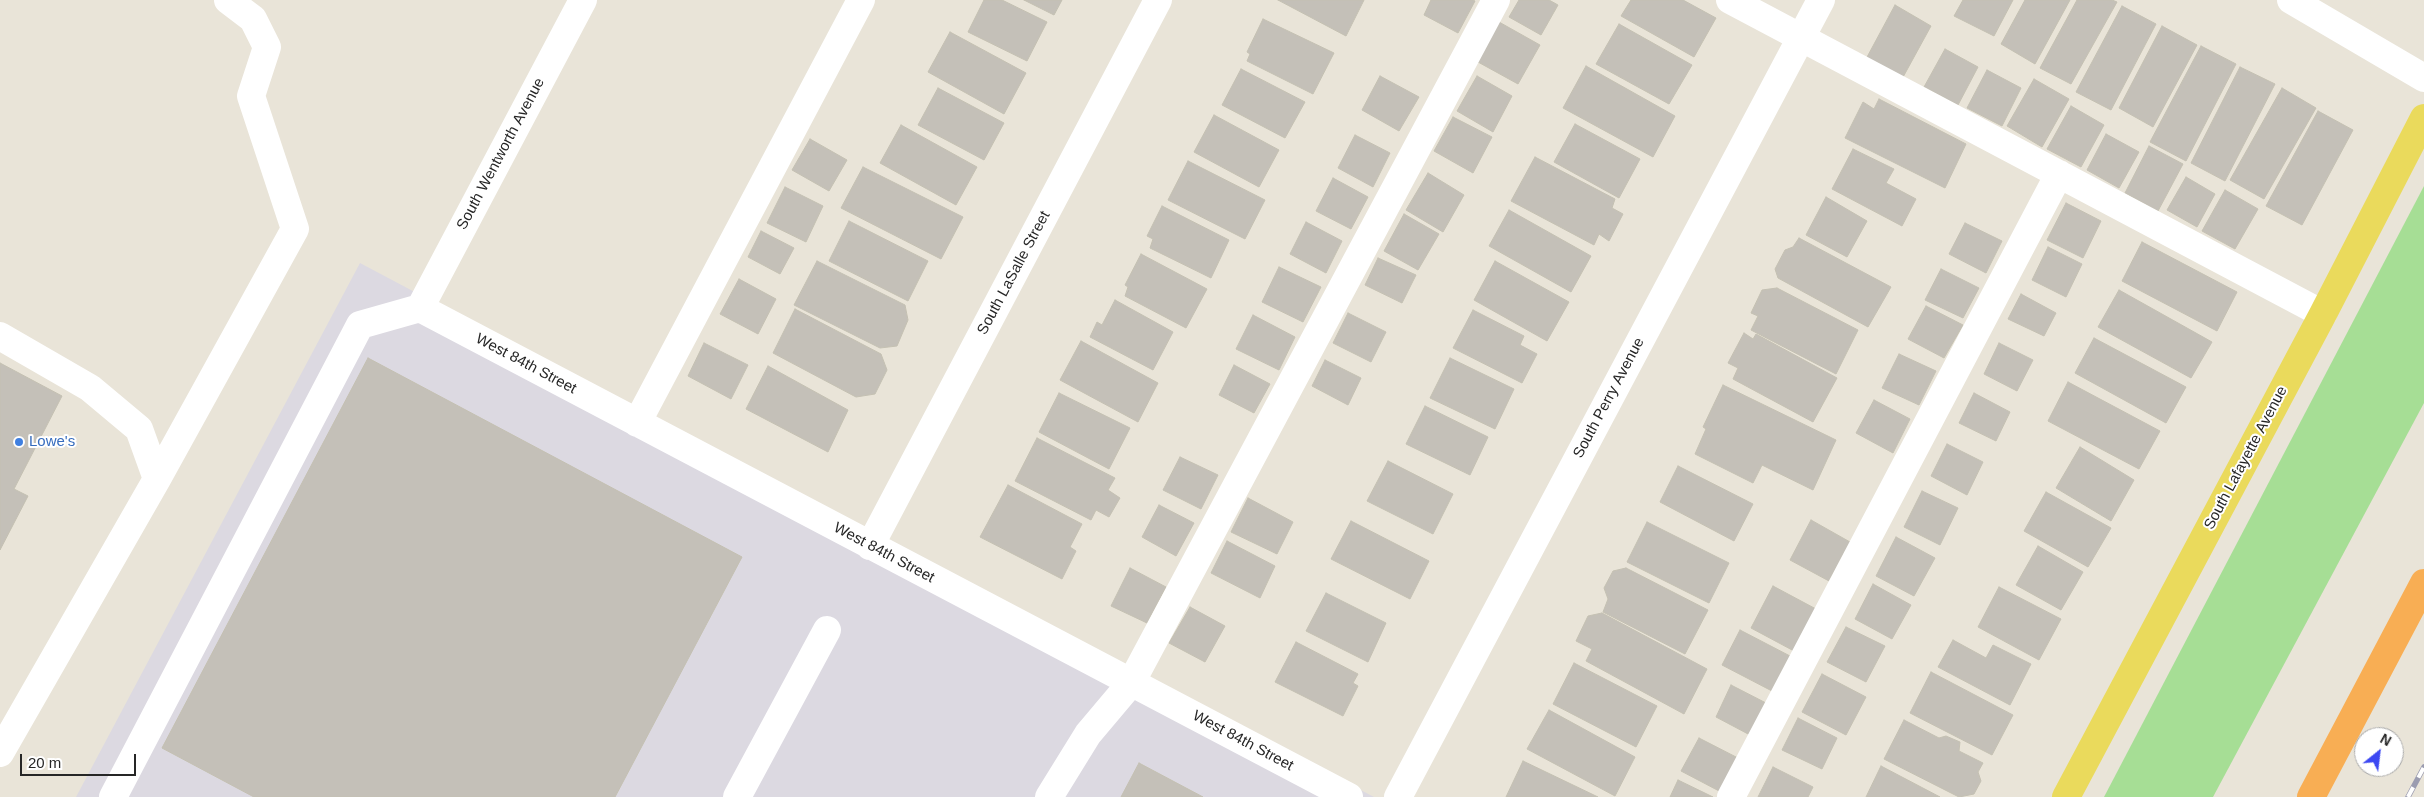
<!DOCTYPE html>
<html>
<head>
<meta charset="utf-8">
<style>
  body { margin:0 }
  #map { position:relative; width:2424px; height:797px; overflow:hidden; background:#e9e4d8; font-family:Helvetica,sans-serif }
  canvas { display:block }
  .north { position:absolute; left:2354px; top:727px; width:50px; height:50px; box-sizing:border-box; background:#fff; border:1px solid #a8a8a8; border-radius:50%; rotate:29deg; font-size:14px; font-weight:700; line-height:20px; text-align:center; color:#262626 }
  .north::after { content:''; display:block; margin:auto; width:18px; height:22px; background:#3c48f2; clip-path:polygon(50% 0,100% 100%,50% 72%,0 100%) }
  .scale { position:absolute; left:20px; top:754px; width:116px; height:22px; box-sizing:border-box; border:2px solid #262626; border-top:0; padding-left:6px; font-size:15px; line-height:18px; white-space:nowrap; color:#262626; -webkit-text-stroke:4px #fff; paint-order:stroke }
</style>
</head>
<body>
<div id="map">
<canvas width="2424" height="797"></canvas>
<div class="north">N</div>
<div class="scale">20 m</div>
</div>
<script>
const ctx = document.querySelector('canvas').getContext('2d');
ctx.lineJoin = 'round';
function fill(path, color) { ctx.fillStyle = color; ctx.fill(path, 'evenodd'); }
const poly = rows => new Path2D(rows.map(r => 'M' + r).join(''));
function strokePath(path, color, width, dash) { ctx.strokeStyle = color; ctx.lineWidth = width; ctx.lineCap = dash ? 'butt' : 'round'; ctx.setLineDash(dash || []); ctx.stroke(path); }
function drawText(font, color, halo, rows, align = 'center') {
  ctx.font = font + ' Helvetica,sans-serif'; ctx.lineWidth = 4; ctx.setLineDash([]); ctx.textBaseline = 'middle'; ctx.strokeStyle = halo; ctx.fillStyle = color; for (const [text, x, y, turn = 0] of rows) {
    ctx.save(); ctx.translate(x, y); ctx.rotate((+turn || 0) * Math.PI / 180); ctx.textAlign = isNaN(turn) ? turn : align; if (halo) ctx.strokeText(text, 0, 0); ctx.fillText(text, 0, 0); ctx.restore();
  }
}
fill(poly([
  [360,263,409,289,1374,797,76,797]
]), '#dcd9e1');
fill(poly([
  [2424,186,2424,403,2213,797,2104,797]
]), '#a6de95');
const building = poly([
  [984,0,1002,0,1047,22,1027,61,968,32,984,0],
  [1024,0,1062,0,1054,15,1024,0],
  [1278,0,1364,0,1346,36,1278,0],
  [1431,0,1473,0,1475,1,1458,33,1424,15,1431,0],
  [1519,0,1549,0,1558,5,1541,35,1509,17,1519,0],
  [1631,0,1683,0,1716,18,1694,57,1621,16,1631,0],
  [1963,0,2013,0,1994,36,1954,16,1963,0],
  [2025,0,2070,0,2035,64,2001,44,2025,0],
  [2077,0,2112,0,2117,2,2071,84,2040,68,2077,0],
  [1895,5,1931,26,1902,79,1866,59,1895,5],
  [2122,6,2156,24,2111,110,2076,92,2122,6],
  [1263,19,1334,53,1313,94,1247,61,1250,54,1247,52,1263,19],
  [1499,22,1540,45,1518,84,1478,62,1499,22],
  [1619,24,1692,65,1669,104,1596,64,1619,24],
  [2162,26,2197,45,2153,127,2119,108,2162,26],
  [950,32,1026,73,1004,114,928,72,950,32],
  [2201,46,2236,64,2186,161,2150,142,2201,46],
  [1945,49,1978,67,1958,105,1924,87,1945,49],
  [1586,66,1675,116,1653,157,1563,108,1586,66],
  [2240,67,2275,84,2225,181,2191,163,2240,67],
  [1241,69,1305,102,1285,138,1222,105,1241,69],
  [1987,70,2021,88,2002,126,1967,108,1987,70],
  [1380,76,1419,97,1399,131,1362,110,1380,76],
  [1477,76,1512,96,1493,132,1457,111,1477,76],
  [2034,79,2069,99,2042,147,2007,126,2034,79],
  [938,88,1004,123,984,160,918,125,938,88],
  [2282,88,2316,108,2264,199,2230,180,2282,88],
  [1879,99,1966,144,1945,188,1845,138,1863,102,1874,109,1879,99],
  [2071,106,2104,125,2081,167,2047,149,2071,106],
  [2318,111,2353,130,2302,225,2266,206,2318,111],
  [1214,115,1279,150,1259,187,1194,152,1214,115],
  [1453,117,1492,137,1473,173,1434,151,1453,117],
  [1575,124,1640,159,1619,198,1554,162,1575,124],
  [901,125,977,167,956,205,880,163,901,125],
  [2106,134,2139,152,2119,188,2087,170,2106,134],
  [1355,135,1390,153,1373,187,1338,168,1355,135],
  [810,139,847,160,829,191,792,170,810,139],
  [2149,146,2183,164,2158,211,2125,193,2149,146],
  [1853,149,1894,169,1886,183,1916,199,1902,226,1832,189,1853,149],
  [1535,157,1615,199,1612,208,1623,214,1609,241,1599,234,1594,245,1511,201,1535,157],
  [1188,161,1265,200,1245,239,1168,200,1188,161],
  [863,167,963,217,941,259,841,208,863,167],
  [1428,173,1464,195,1443,232,1406,210,1428,173],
  [2186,177,2215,194,2197,227,2167,210,2186,177],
  [1333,178,1368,197,1351,229,1316,211,1333,178],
  [785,187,823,206,806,242,767,223,785,187],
  [2225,190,2258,209,2235,249,2202,231,2225,190],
  [1826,197,1867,221,1847,257,1806,235,1826,197],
  [2066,203,2101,221,2083,258,2047,240,2066,203],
  [1162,206,1229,240,1211,278,1150,248,1153,239,1147,236,1162,206],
  [1509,210,1591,256,1571,292,1489,246,1509,210],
  [1404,214,1439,234,1418,270,1384,251,1404,214],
  [849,221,928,261,908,301,829,261,849,221],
  [1306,222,1342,241,1326,273,1290,254,1306,222],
  [1965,223,2002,241,1986,273,1949,254,1965,223],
  [761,231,794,248,780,274,748,257,761,231],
  [1799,238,1891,287,1868,327,1778,278,1775,269,1785,250,1793,247,1799,238],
  [2142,242,2237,292,2217,331,2122,281,2142,242],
  [2048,247,2082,264,2066,297,2032,280,2048,247],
  [1141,254,1207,289,1186,328,1125,296,1128,287,1125,285,1141,254],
  [1378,258,1416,275,1402,303,1365,285,1378,258],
  [817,261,905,305,908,320,897,346,880,348,794,305,817,261],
  [1495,261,1569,302,1547,341,1474,300,1495,261],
  [1279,267,1321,287,1303,322,1262,302,1279,267],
  [1941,269,1979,288,1963,318,1925,300,1941,269],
  [739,279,776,299,758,334,720,314,739,279],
  [1777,288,1858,330,1836,374,1751,330,1758,316,1751,313,1762,290,1777,288],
  [2119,290,2212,342,2191,378,2098,327,2119,290],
  [2021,294,2056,313,2044,336,2008,319,2021,294],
  [1115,300,1173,332,1153,370,1090,337,1097,322,1102,325,1115,300],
  [1926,306,1963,325,1944,358,1908,339,1926,306],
  [795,309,881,354,887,370,875,394,856,397,773,353,795,309],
  [1473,310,1524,336,1520,345,1537,354,1522,383,1453,348,1473,310],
  [1348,313,1386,332,1371,362,1333,343,1348,313],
  [1253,315,1295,337,1279,370,1236,349,1253,315],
  [1744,333,1753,339,1756,334,1837,378,1813,422,1733,379,1738,368,1728,363,1744,333],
  [2094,338,2186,387,2166,423,2075,373,2094,338],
  [1081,341,1158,383,1138,422,1060,380,1081,341],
  [704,343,748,365,731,399,688,376,704,343],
  [1999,343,2033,360,2017,391,1984,374,1999,343],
  [1899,354,1936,371,1919,405,1882,388,1899,354],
  [368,358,742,557,615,797,254,797,162,748,368,358],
  [1450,358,1514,389,1495,429,1430,398,1450,358],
  [1325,360,1361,378,1348,405,1312,386,1325,360],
  [0,363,62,396,14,489,28,496,0,550,0,363],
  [1234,365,1270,384,1254,413,1219,395,1234,365],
  [768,366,848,410,828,452,746,409,768,366],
  [2068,382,2160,431,2139,469,2048,421,2068,382],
  [1723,385,1836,440,1813,490,1762,465,1753,483,1695,454,1706,429,1703,427,1723,385],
  [1059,393,1130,428,1109,469,1039,432,1059,393],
  [1974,393,2010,412,1996,441,1959,423,1974,393],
  [1874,400,1910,419,1893,453,1856,433,1874,400],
  [1425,406,1488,437,1470,475,1406,444,1425,406],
  [1037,438,1115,478,1108,490,1120,498,1109,517,1096,510,1091,520,1015,481,1037,438],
  [1947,444,1983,462,1967,495,1931,476,1947,444],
  [2080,447,2134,480,2111,521,2056,488,2080,447],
  [1180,457,1218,475,1201,509,1163,490,1180,457],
  [1388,461,1453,494,1433,534,1367,501,1388,461],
  [1678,466,1753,504,1734,541,1660,502,1678,466],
  [1008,485,1082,524,1070,547,1076,551,1062,579,980,537,1008,485],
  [1922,491,1958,508,1940,545,1904,527,1922,491],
  [2046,492,2111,528,2088,567,2024,531,2046,492],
  [1248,498,1293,522,1277,554,1231,532,1248,498],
  [1159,505,1194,523,1176,556,1142,537,1159,505],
  [1811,520,1850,542,1829,581,1790,560,1811,520],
  [1351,521,1429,561,1410,599,1331,559,1351,521],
  [1647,522,1729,563,1709,603,1627,562,1647,522],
  [1896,537,1935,558,1914,596,1876,576,1896,537],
  [1227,541,1275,566,1260,598,1211,573,1227,541],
  [2038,546,2083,572,2061,610,2016,585,2038,546],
  [1130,568,1166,587,1147,623,1111,606,1130,568],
  [1626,568,1708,610,1685,654,1603,612,1608,599,1604,588,1613,571,1626,568],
  [1873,584,1911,605,1892,639,1855,619,1873,584],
  [1773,586,1816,609,1794,651,1751,628,1773,586],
  [1999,587,2061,619,2039,660,1978,627,1999,587],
  [1326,593,1386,623,1368,662,1306,631,1326,593],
  [1190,607,1225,626,1205,662,1169,643,1190,607],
  [1602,613,1707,669,1684,714,1586,661,1592,649,1576,641,1588,616,1602,613],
  [1846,627,1885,646,1866,682,1827,662,1846,627],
  [1740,630,1790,656,1772,691,1722,665,1740,630],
  [1953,640,1986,658,1993,645,2031,664,2010,705,1938,667,1953,640],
  [1296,642,1358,674,1353,683,1358,686,1343,716,1275,682,1296,642],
  [1574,663,1657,706,1636,747,1553,704,1574,663],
  [1931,672,2013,715,1992,755,1910,713,1931,672],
  [1822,674,1866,697,1846,735,1802,712,1822,674],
  [1731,685,1766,703,1750,735,1716,717,1731,685],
  [1549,710,1635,757,1615,796,1527,749,1549,710],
  [1798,718,1837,738,1822,769,1782,750,1798,718],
  [1904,720,1939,738,1946,736,1960,742,1959,751,1983,763,1978,772,1981,781,1974,794,1959,797,1884,759,1904,720],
  [1699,738,1738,758,1721,792,1681,771,1699,738],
  [1523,761,1598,797,1506,797,1523,761],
  [1139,763,1203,797,1121,797,1139,763],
  [1881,766,1940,797,1866,797,1881,766],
  [1773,767,1813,787,1808,797,1758,797,1773,767],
  [1678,780,1713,797,1670,797,1678,780]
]);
fill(building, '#c4c0b8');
strokePath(building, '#c4c0b2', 1);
strokePath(poly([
  [1730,0,2323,314],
  [2291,0,2424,78],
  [420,308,1349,797],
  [420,308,583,0],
  [0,336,90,388,139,429,157,479],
  [637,423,861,0],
  [870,546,1158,0],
  [0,753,157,479,295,229,251,96,267,47,253,19,228,0],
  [113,797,360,325,420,308],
  [737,797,827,630],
  [1049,797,1088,734,1131,683,1496,0],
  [1398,797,1821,0],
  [1731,797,2059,174]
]), '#fff', 28);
strokePath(poly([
  [2066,797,2323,314,2424,118]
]), '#eada5c', 28);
strokePath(poly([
  [2311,797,2424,583]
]), '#f8ae54', 28);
const rail = poly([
  [2408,797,2424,767]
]);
strokePath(rail, '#9b9cb0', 5.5);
strokePath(rail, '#fff', 4, [11]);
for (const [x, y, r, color] of [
  [19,442,5,"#3f7fe0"]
]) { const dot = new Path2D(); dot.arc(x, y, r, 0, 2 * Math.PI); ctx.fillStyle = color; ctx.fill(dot); strokePath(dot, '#fff', 2); }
drawText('15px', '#262626', '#fff', [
  ["South Wentworth Avenue",501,154,-62],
  ["South LaSalle Street",1014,273,-62],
  ["West 84th Street",526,364,28],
  ["South Perry Avenue",1609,398,-62],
  ["South Lafayette Avenue",2246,458,-62],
  ["West 84th Street",884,553,28],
  ["West 84th Street",1243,741,28]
]);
drawText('15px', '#366cbe', '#fff', [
  ["Lowe's",29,442]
], 'left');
</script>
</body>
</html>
